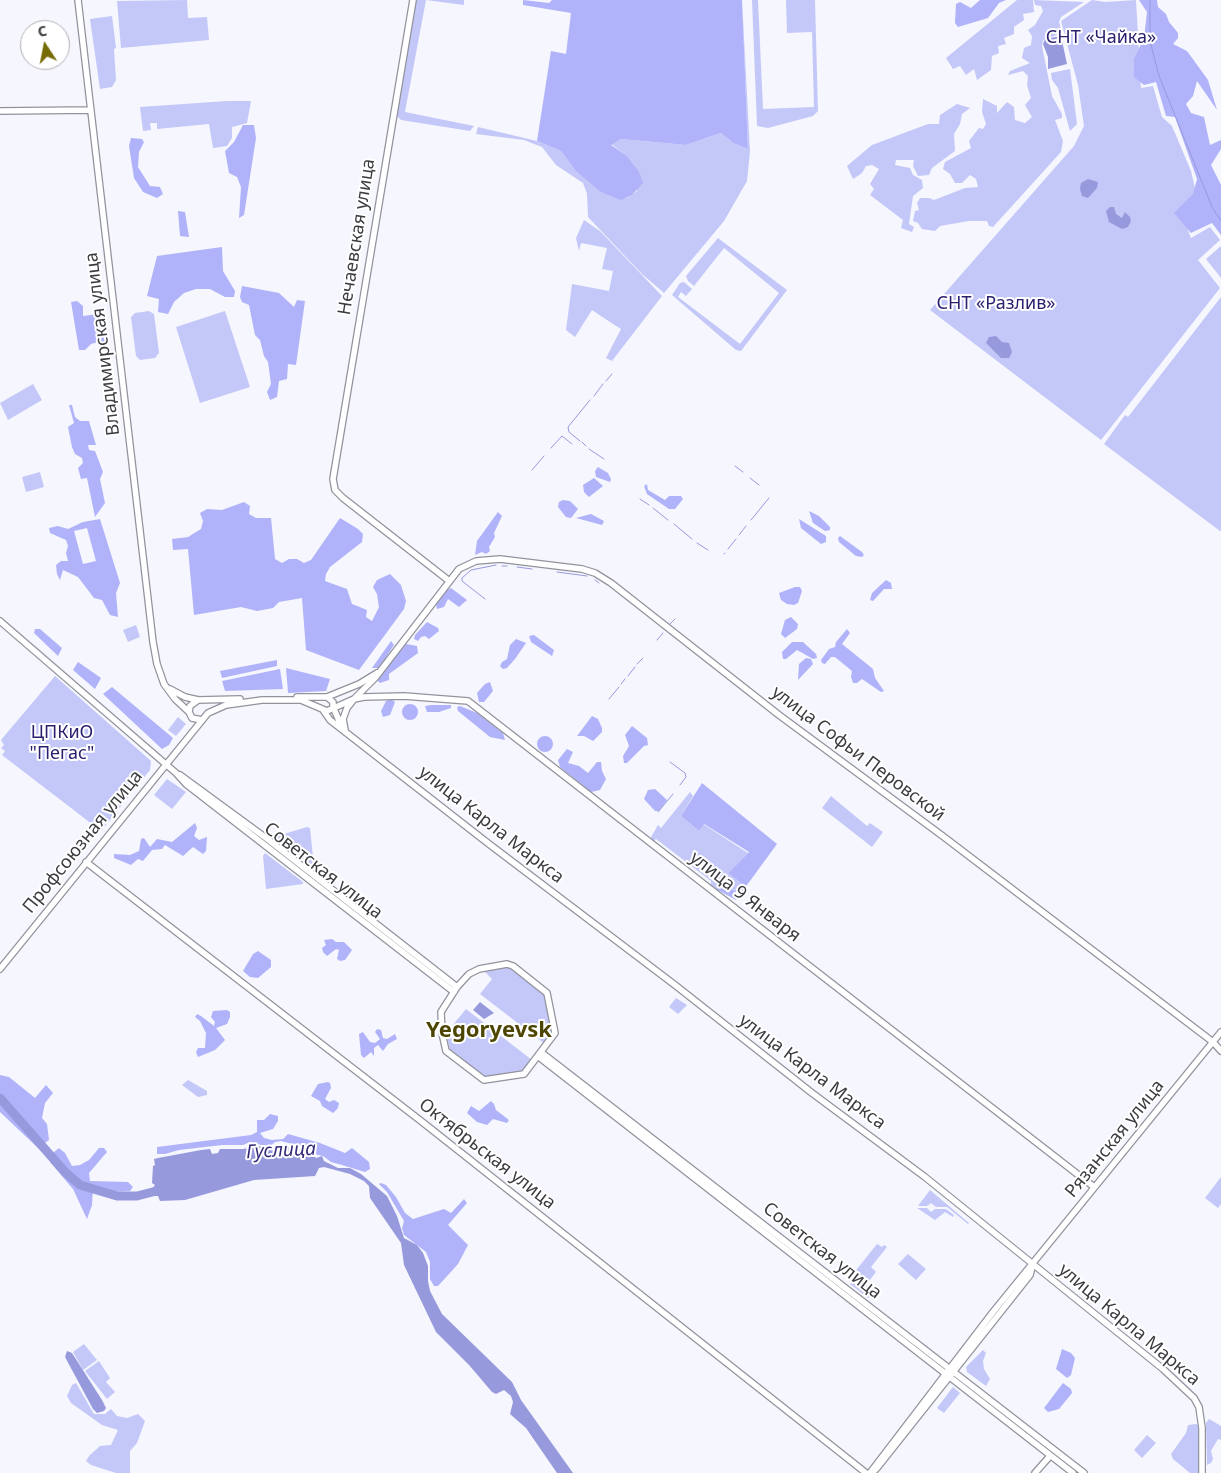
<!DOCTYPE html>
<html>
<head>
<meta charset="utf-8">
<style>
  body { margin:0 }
  #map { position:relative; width:1221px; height:1473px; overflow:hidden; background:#f5f6fe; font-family:"Noto Sans",sans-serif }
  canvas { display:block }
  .north { position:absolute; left:20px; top:20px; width:50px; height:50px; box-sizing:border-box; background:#fff; border:1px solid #b1b1b3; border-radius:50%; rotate:349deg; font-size:14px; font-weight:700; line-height:20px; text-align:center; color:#3b3c40 }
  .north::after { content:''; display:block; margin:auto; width:18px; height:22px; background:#766b04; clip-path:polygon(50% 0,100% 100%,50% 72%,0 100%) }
</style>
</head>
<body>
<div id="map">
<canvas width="1221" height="1473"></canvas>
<div class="north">С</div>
</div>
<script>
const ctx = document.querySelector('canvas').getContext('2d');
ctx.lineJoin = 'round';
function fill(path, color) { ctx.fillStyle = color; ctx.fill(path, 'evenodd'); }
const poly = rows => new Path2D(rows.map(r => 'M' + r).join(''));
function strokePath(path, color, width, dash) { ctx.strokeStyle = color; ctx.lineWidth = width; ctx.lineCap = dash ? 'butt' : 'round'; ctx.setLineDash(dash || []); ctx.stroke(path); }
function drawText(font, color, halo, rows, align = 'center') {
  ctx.font = font + ' "Noto Sans",sans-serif'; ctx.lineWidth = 4; ctx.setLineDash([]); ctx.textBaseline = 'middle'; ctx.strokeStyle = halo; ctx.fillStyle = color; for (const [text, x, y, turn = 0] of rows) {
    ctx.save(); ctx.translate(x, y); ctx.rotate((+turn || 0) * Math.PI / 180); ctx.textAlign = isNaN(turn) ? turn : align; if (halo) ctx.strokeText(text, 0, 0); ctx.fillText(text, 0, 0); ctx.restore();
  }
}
fill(poly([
  [187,0,188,18,207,17,209,40,121,48,117,1],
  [416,0,464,0,464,5,426,0,405,112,474,126,470,131,401,120,396,115],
  [742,0,750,151,747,181,724,221,664,293,642,274,588,217,587,194,583,183,556,165,542,147,524,140,476,134,478,127,537,141,561,151,575,170,627,198,637,191,626,155,611,144,621,139,686,145,721,133,733,143,748,149],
  [752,0,758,0,763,109,814,107,812,32,787,33,786,0,815,0,818,111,813,116,768,128,757,126],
  [1017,0,1033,0,1034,12,1023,14,1024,20,1014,27,1014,34,1004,38,1006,44,998,46,999,53,992,56,991,70,977,80,974,69,966,75,960,66,953,69,946,58],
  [1034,0,1084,2,1061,17,1059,22,1062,33,1043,40,1042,46,1052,96,1062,114,1062,118,1055,120,1063,141,1061,152,993,227,989,226,987,221,969,221,940,226,935,231,922,229,918,223,913,221,915,211,919,210,917,203,920,198,929,198,934,200,965,188,978,187,976,179,970,175,962,183,955,183,950,174,943,169,945,162,971,148,969,141,979,128,983,129,986,124,982,112,983,99,997,106,997,113,1007,102,1014,107,1015,120,1025,123,1032,117,1025,105,1031,98,1027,85,1028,76,1023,71,1008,75,1010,71,1030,63,1022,58,1024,48,1031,45,1032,36,1028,30,1035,25,1043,11,1041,6,1035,5],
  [1092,0,1105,2,1136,0,1141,88,1153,86,1162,117,1172,126,1191,171,1197,197,1180,209,1191,238,1210,227,1220,240,1198,260,1220,288,1101,440,930,310,1074,146,1084,126,1078,85,1061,21],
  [112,16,116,48,114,49,116,80,112,87,100,89,90,19],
  [1070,69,1077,124,1070,131,1058,88,1052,80,1051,73],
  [227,101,251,101,247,123,232,127,232,138,227,146,213,148,209,124,157,129,157,123,150,123,151,130,143,131,140,107],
  [957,104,970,108,962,114,960,124,954,134,955,151,932,168,929,175,918,176,913,166,914,160,896,160,895,165,910,168,913,175,922,180,923,188,913,196,909,224,914,227,912,232,901,228,903,220,870,195,874,189,870,184,879,169,872,165,866,166,862,173,853,179,847,166,872,145,928,124,939,124,940,115],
  [584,220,600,231,662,296,612,361,606,358,621,329,607,320,592,310,575,337,566,330,572,284,609,291,613,271,602,269,607,248,581,243,579,251,576,238],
  [718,238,787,290,741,351,736,350,672,295,680,283,684,282,692,289,686,296,681,292,678,297,740,344,779,293,724,248,694,286,688,281,686,276],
  [1221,246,1221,278,1206,259],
  [1221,297,1221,531,1220,531,1104,444,1125,415,1128,417],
  [149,311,154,314,159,353,155,358,140,360,136,356,131,317,135,313],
  [225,311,250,387,200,403,176,327],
  [33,384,42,400,8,420,0,403],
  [40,472,44,487,26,492,22,477],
  [136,625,140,637,128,642,123,630],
  [55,676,151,761,150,770,101,831,2,755,5,751,1,748,4,745,1,740],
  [178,717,186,724,176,736,168,730],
  [167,779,186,792,172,809,154,795],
  [690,792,693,796,681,816,699,831,703,824,748,853,728,873,741,883,735,891,722,882,716,889,711,885,711,881,656,839,653,842,651,837,658,825,661,828],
  [831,796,867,826,870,823,883,832,872,847,822,808],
  [307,827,310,828,314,867,274,837],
  [265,853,303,882,303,884,266,889,263,856],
  [508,966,546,995,551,1031,545,1044,480,994,492,979,483,970],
  [676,998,687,1005,678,1014,669,1007],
  [466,1009,532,1060,524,1071,486,1077,450,1050,446,1033],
  [188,1080,207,1091,207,1095,198,1097,182,1085],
  [1221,1177,1221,1204,1218,1208,1205,1198],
  [930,1190,969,1223,968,1224,947,1207,936,1207,931,1203,927,1206,918,1206],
  [917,1208,927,1208,931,1212,935,1209,946,1209,954,1215,953,1217,945,1212,935,1220],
  [877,1244,882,1247,884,1245,887,1247,871,1267,876,1272,863,1289,865,1296,872,1296,868,1298,850,1284,852,1282,849,1279],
  [908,1254,926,1269,916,1280,898,1264],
  [84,1344,97,1360,83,1370,73,1352],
  [983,1350,986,1353,983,1361,984,1369,990,1379,986,1386,967,1372,966,1367],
  [99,1361,110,1378,106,1382,115,1392,107,1399,85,1371],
  [76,1383,94,1414,105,1414,111,1409,117,1416,127,1418,138,1414,145,1421,137,1443,130,1451,130,1473,116,1473,91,1465,86,1461,89,1456,100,1446,111,1445,118,1430,102,1425,71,1403,67,1396,72,1385],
  [953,1387,960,1393,944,1413,937,1408],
  [1209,1419,1221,1426,1221,1440,1218,1439,1211,1451,1213,1459,1211,1463,1207,1465,1206,1423],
  [1196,1424,1199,1426,1199,1473,1190,1473,1173,1459,1171,1454,1186,1433,1188,1425],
  [1147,1435,1156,1443,1142,1458,1134,1450]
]), '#c4c8f8');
fill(poly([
  [523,0,549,3,552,0,742,0,748,149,733,143,721,133,686,145,621,139,611,145,626,155,639,172,643,183,632,195,621,200,601,192,575,170,561,151,537,141,551,51,566,54,571,13,523,5],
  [980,0,1006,0,999,3,988,18,958,27,955,23,956,4,960,2,971,8],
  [1139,0,1157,0,1158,7,1166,14,1169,22,1178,33,1178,38,1173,44,1187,51,1208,80,1217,110,1197,81,1193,96,1186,104,1191,113,1204,117,1210,145,1221,140,1221,149,1211,165,1221,185,1221,235,1212,223,1191,233,1174,213,1193,194,1197,179,1175,117,1166,116,1156,82,1144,85,1134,77,1134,59,1144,38,1147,12],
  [243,125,254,125,256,138,244,215,239,218,241,187,237,177,229,173,225,151,234,142],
  [131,138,142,139,144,142,139,152,138,167,150,186,160,187,163,194,157,198,143,192,134,178,129,146],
  [178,211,185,212,189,237,180,236],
  [222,247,223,271,235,291,234,297,225,297,210,289,196,289,184,293,174,302,168,314,158,312,159,299,147,296,157,256],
  [242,286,279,293,294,307,297,300,305,301,296,365,288,364,287,379,279,381,277,397,270,400,267,392,271,384,268,362,264,356,260,340,255,335,249,305,242,302,240,297],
  [77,301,83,306,83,316,98,314,103,319,107,341,103,344,98,342,91,344,85,350,79,350,71,302],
  [69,405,72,405,75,417,80,421,89,421,96,445,88,445,89,450,95,451,103,472,100,479,105,503,95,517,87,478,81,479,78,468,83,463,82,458,75,454,72,447,68,427,74,423],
  [598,467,608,473,611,479,610,482,596,477,595,471],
  [594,478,603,486,589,497,584,492,583,485],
  [647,484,648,490,665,500,669,496,681,496,683,499,675,509,669,509,647,494,644,486],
  [563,500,570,501,578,509,571,518,566,517,558,507,559,502],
  [244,502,250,506,249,514,256,518,271,518,275,559,282,563,289,559,297,559,304,563,311,560,340,518,358,529,363,534,362,542,330,567,326,574,325,581,347,589,352,604,367,610,366,617,372,621,379,607,377,594,373,587,377,580,390,574,401,585,406,601,404,609,359,670,306,650,302,598,279,602,273,608,257,611,241,607,194,615,188,549,173,550,172,539,188,537,201,529,203,521,200,513,207,509,222,510],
  [809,511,819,516,830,527,830,530,825,531,813,523],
  [498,512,502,516,494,533,495,537,489,547,490,551,486,554,482,552,475,555,477,541],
  [591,514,604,521,602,525,576,518],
  [100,519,120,583,116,593,118,617,110,615,102,600,94,598,78,577,63,570,60,580,57,574,56,565,61,561,68,561,66,553,68,546,66,540,50,533,49,528,58,526,68,529,83,522],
  [87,528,96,561,83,564,74,531],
  [799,519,826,536,826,542,821,544,801,528],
  [840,536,862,552,864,555,862,557,856,556,839,542,838,538],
  [886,580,891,583,892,589,884,589,873,601,870,600,872,593],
  [795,587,800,587,802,591,798,603,794,605,787,604,781,600,779,593],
  [451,588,467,600,459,607,448,599,444,607,437,609,436,604,447,590],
  [791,617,798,624,797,629,785,638,781,634,785,620],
  [427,622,438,628,439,631,429,639,425,636,421,637,418,641,414,639,415,635],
  [35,629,40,629,62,648,58,656,34,633],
  [847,629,850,633,842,644,873,669,875,678,884,691,881,692,862,679,857,683,853,683,851,677,852,671,835,657,831,657,825,664,822,663,821,660,829,649,835,647,836,642],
  [534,635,554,650,552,656,531,642,529,636],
  [516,639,526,643,515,659,507,668,503,669,500,666,502,662,507,659,510,645],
  [391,641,394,645,383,662,378,668,372,668],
  [792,642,803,642,816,654,817,658,813,659,797,650,786,659,783,659,782,652],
  [406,644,417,646,418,653,389,674,389,680,380,683,377,680],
  [806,658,811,659,813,664,798,680,799,664],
  [277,660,277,666,222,678,220,671],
  [78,662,101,678,95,689,73,670],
  [286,668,330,679,326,691,288,693],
  [280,669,283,689,225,691,222,681],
  [490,682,493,691,484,702,479,702,477,693,485,684],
  [112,687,173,738,169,745,162,749,103,694],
  [391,699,395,702,390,715,383,717,381,711,386,701],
  '402 712a8 8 0 1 1 16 0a8 8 0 1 1-16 0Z',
  [431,705,451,705,451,708,439,712,427,712,425,706],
  [460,706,477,713,503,733,505,740,490,737,458,711,457,707],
  [592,716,598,719,602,728,602,732,593,741,584,736,577,736],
  [632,726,647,738,648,745,644,746,627,763,624,763,623,756,629,746,625,735],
  '537 744a8 8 0 1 1 16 0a8 8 0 1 1-16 0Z',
  [567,749,573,752,568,763,579,766,588,773,597,762,601,762,602,771,606,779,600,790,591,792,560,767,558,760],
  [702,783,777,844,736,900,716,889,722,883,735,891,741,883,728,873,749,852,704,824,699,831,681,816],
  [655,789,667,800,659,811,655,811,644,799,648,790],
  [195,823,197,828,194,836,199,840,207,837,206,851,203,854,193,847,183,856,165,845,162,849,152,850,143,861,138,859,131,865,114,858,114,854,130,855,139,851,141,839,144,838,150,847,157,839,172,842],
  [332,939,336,942,344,942,352,950,345,960,340,961,337,959,339,950,336,949,327,956,323,952,322,948,326,945,324,940],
  [258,951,271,960,271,967,258,978,250,977,243,971,253,954],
  [227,1010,230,1012,230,1017,227,1024,216,1028,225,1040,215,1050,198,1057,196,1052,198,1048,205,1048,206,1033,200,1021,195,1017,197,1014,201,1016,214,1026,215,1022,211,1017,213,1011],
  [377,1029,381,1030,383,1038,387,1039,395,1034,397,1039,388,1044,383,1051,378,1045,374,1048,374,1056,371,1052,364,1058,361,1055,359,1034,363,1032,370,1042,375,1043,380,1039,375,1032],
  [0,1075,9,1077,35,1098,46,1085,53,1093,45,1103,42,1118,47,1124,49,1140,38,1148,0,1112],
  [328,1082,330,1083,331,1088,325,1099,329,1102,334,1100,339,1103,338,1108,333,1113,322,1106,320,1101,311,1096,318,1084],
  [491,1101,494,1104,496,1110,509,1120,507,1123,493,1119,487,1125,477,1122,467,1113,471,1106,479,1111],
  [270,1114,278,1116,278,1121,273,1129,260,1133,264,1138,272,1140,283,1139,288,1134,320,1143,345,1153,352,1148,369,1162,370,1169,365,1172,342,1165,331,1162,323,1156,314,1154,311,1149,281,1141,275,1142,269,1147,250,1142,243,1145,222,1145,179,1150,165,1154,157,1154,157,1147,251,1135,257,1132,257,1120,264,1120],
  [59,1148,65,1153,72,1166,80,1165,89,1160,99,1148,104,1148,107,1152,89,1173,90,1181,128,1182,133,1187,130,1191,111,1192,93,1188,92,1205,87,1219,73,1189,50,1162,54,1152],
  [381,1183,386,1185,396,1197,405,1213,413,1219,444,1209,451,1213,464,1199,467,1203,448,1225,468,1245,458,1264,438,1286,434,1286,430,1279,430,1262,426,1252,404,1235,402,1228,404,1221,387,1192,379,1184],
  [1062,1349,1071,1353,1075,1358,1071,1375,1067,1378,1056,1369],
  [1063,1383,1071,1389,1072,1393,1059,1409,1048,1412,1044,1408]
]), '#b0b3f9');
fill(poly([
  [1061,36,1067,64,1048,69,1048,57,1043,44,1045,39],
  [1088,179,1098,182,1097,188,1088,198,1082,196,1080,189,1081,183],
  [1110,207,1114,207,1116,214,1122,218,1125,212,1130,217,1131,221,1128,227,1122,229,1109,222,1106,211],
  [996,336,1002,342,1009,343,1012,352,1009,358,1001,358,986,343,989,337],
  [480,1002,494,1013,484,1019,473,1010],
  [279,1145,310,1152,316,1158,322,1156,324,1161,338,1168,350,1168,361,1174,387,1196,397,1216,404,1238,417,1245,423,1253,428,1266,428,1281,430,1291,442,1314,512,1382,521,1400,573,1473,557,1473,526,1428,510,1414,513,1402,511,1396,504,1390,496,1394,492,1392,469,1365,436,1332,404,1265,401,1243,370,1198,369,1186,364,1181,350,1174,324,1167,319,1168,315,1176,254,1180,185,1200,160,1201,158,1196,153,1196,152,1189,155,1185,152,1183,153,1166,155,1165,154,1159,158,1158,201,1150,210,1149,212,1154,218,1153,220,1149,243,1149,260,1146,268,1150],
  [67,1351,72,1353,102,1400,106,1408,104,1411,97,1413,93,1409,65,1357]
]), '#9799dd');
strokePath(poly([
  [1150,0,1150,41,1159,76,1212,207,1221,221],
  [606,381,612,374],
  [594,396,603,384],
  [580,441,569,432,568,427,590,400],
  [582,442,586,446],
  [551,448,562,436,572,444],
  [589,449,604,459],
  [735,466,743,472],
  [532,470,544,456],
  [750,478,759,485],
  [640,499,649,505],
  [653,508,668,520],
  [751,520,769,498],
  [674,524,692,539],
  [739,535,746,526],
  [697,543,708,550],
  [728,549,736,539],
  [724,554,725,553],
  [502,566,507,566],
  [517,567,532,569],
  [557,572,587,576],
  [595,580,599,583],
  [485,599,462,581,462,578,471,570,496,565],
  [670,624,675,619],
  [657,640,663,633],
  [637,664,643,658],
  [628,676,635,667],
  [621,684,625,679],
  [609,699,619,687],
  [670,762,685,773,686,777,680,785],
  [658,812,673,794]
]), '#9799dd', 1);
strokePath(poly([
  [0,1098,65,1172,80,1185,117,1196,137,1196,164,1189]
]), '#9799dd', 9);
const secondary = poly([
  [78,0,153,642,157,664,164,684,175,699,189,712],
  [413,0,333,479,335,490,343,498,448,580],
  [0,111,91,110],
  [0,621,176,773,186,784,454,992],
  [170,689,185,697,198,700,240,699],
  [297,697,327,697,359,684,377,673],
  [327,697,333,702,333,707,342,727],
  [198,700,190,706,189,712,192,718,202,720],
  [323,710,330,720,489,844,675,985,812,1093,925,1177,1163,1369,1194,1398,1199,1407,1202,1428,1202,1473],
  [345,730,343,719,347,708,354,699,364,697,404,696,468,701,1094,1187],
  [180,775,266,838,457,987],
  [86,862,421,1121,866,1473],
  [507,964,513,966,547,993,555,1033,524,1074,484,1080,446,1051,442,1033,441,1012,457,987,469,974,479,969,507,964],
  [0,969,208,713,226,705,262,700,301,700,327,711,354,699,375,678,459,569,476,561,500,559,582,569,595,573,611,583,779,715,944,837,1213,1042,1221,1051],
  [542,1053,1084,1473],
  [539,1057,1073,1473],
  [870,1473,993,1312,1221,1032],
  [872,1473,877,1468,1030,1275,1032,1267],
  [1035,1473,1050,1456]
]);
strokePath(secondary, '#92939c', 8);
strokePath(secondary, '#fff', 5.5);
drawText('18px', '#2b206e', '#fff', [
  ["СНТ «Чайка»",1101,38],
  ["СНТ «Разлив»",996,304],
  ["ЦПКиО",62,733],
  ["\"Пегас\"",62,754]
]);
drawText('18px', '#3b3c40', '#fff', [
  ["Нечаевская улица",357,237,-81],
  ["Владимирская улица",103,344,-97],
  ["улица Софьи Перовской",858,754,37],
  ["улица Карла Маркса",491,825,38],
  ["Профсоюзная улица",83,842,-51],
  ["Советская улица",323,871,38],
  ["улица 9 Января",745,897,38],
  ["улица Карла Маркса",812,1072,37],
  ["Рязанская улица",1115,1139,-51],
  ["Октябрьская улица",487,1154,38],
  ["Советская улица",822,1251,38],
  ["улица Карла Маркса",1129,1325,40]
]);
drawText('italic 19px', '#322978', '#fff', [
  ["Гуслица",281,1151,-3]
]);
drawText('bold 22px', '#4d4502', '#fff', [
  ["Yegoryevsk",489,1031]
]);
</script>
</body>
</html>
